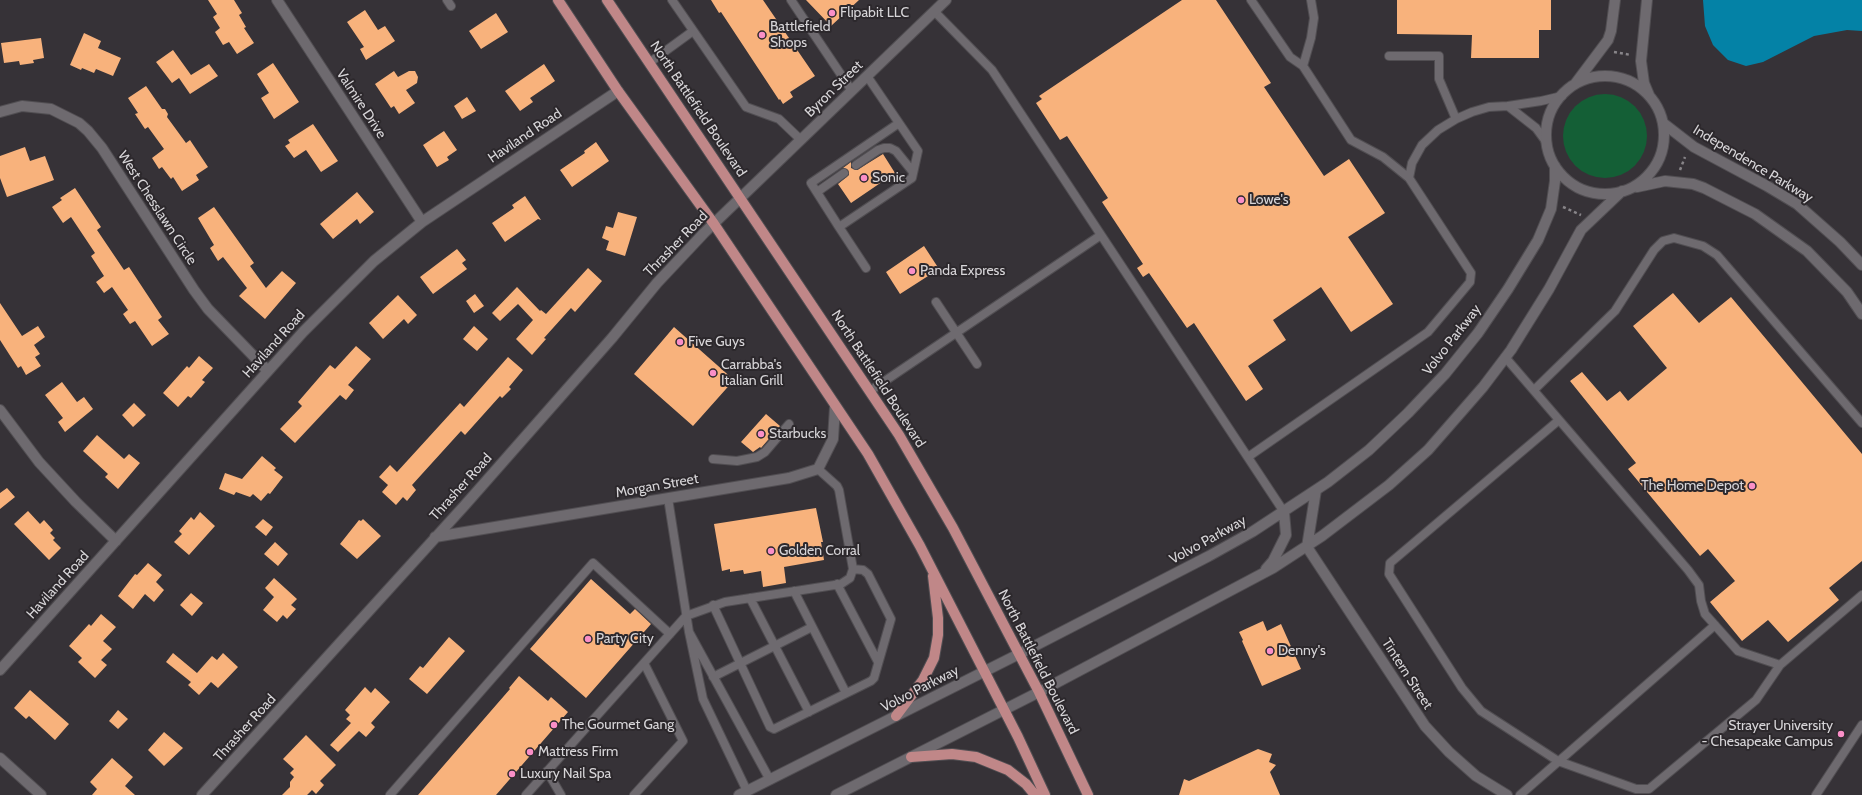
<!DOCTYPE html>
<html>
<head>
<meta charset="utf-8">
<style>
  body { margin:0 }
  canvas { display:block; background:#363237 }
</style>
</head>
<body>
<canvas width="1862" height="795"></canvas>
<script>
const ctx = document.querySelector('canvas').getContext('2d');
ctx.lineJoin = 'round';
function fill(path, color) { ctx.fillStyle = color; ctx.fill(path, 'evenodd'); }
const poly = rows => new Path2D(rows.map(r => 'M' + r).join(''));
function strokePath(path, color, width, dash) { ctx.strokeStyle = color; ctx.lineWidth = width; ctx.lineCap = dash ? 'butt' : 'round'; ctx.setLineDash(dash || []); ctx.stroke(path); }
function drawText(font, color, halo, rows, align = 'center') {
  ctx.font = font + ' Cabin,sans-serif'; ctx.lineWidth = 4; ctx.setLineDash([]); ctx.textBaseline = 'middle'; ctx.strokeStyle = halo; ctx.fillStyle = color; for (const [text, x, y, turn = 0] of rows) {
    ctx.save(); ctx.translate(x, y); ctx.rotate((+turn || 0) * Math.PI / 180); ctx.textAlign = isNaN(turn) ? turn : align; if (halo) ctx.strokeText(text, 0, 0); ctx.fillText(text, 0, 0); ctx.restore();
  }
}
fill(poly([
  '1563 136a42 42 0 1 1 84 0a42 42 0 1 1-84 0Z'
]), '#145f36');
fill(poly([
  [1703,0,1862,0,1862,31,1847,30,1814,36,1763,62,1746,66,1728,60,1713,45,1705,26]
]), '#0482a6');
fill(poly([
  [208,0,234,0,242,13,239,15,246,27,244,28,254,43,237,54,229,42,223,45,215,32,220,28,213,17,217,14],
  [711,0,763,0,815,76,790,92,793,97,783,104,780,99,779,100,721,12,719,13],
  [806,0,859,0,831,26],
  [1182,0,1216,0,1271,83,1264,87,1324,176,1349,159,1385,213,1348,237,1393,304,1351,332,1321,287,1273,320,1286,340,1248,366,1263,389,1246,401,1194,323,1187,328,1149,273,1143,277,1137,268,1143,264,1102,202,1108,198,1067,136,1060,140,1036,103,1042,99,1039,96],
  [1397,0,1551,0,1551,30,1539,30,1539,58,1471,58,1472,35,1397,34],
  [365,10,378,30,385,26,395,41,366,60,360,49,364,47,347,22],
  [496,13,508,32,481,49,469,31],
  [84,33,101,41,98,48,121,58,113,76,96,69,94,73,82,68,81,70,70,65],
  [41,38,44,58,33,60,34,63,20,65,19,61,4,63,1,43],
  [173,50,191,75,209,64,218,76,190,94,179,78,172,83,156,62],
  [273,63,299,102,274,119,261,98,269,93,257,74],
  [544,64,555,81,530,98,533,102,520,111,505,91],
  [394,71,398,77,409,71,415,71,418,77,417,83,406,90,415,103,399,114,394,106,391,108,375,84],
  [146,86,162,109,165,109,168,114,167,117,186,143,190,140,208,167,196,175,199,180,182,191,173,177,171,179,162,167,159,169,152,158,164,149,148,127,145,129,135,114,138,113,128,98],
  [467,97,476,111,462,119,454,106],
  [313,124,338,161,321,172,306,150,294,158,285,146,290,143,288,140],
  [444,131,457,150,447,157,449,160,437,167,423,145],
  [596,142,609,161,572,187,560,170,585,153,584,151],
  [25,147,30,161,45,156,54,180,7,197,0,178,0,156],
  [883,154,895,173,851,203,838,184,849,175,848,170,843,168,851,162,851,168,857,170],
  [75,188,101,227,97,230,124,270,129,267,162,317,158,320,169,334,152,346,135,321,130,324,123,314,128,310,112,287,104,293,96,282,104,276,91,256,95,253,71,217,63,223,52,207,62,200,60,198],
  [357,192,374,212,360,224,357,219,333,239,320,224],
  [525,196,541,220,538,219,505,242,492,223,514,208,512,205],
  [214,207,254,263,250,266,266,288,282,271,296,283,265,319,239,296,247,288,223,257,218,261,210,248,214,245,198,218],
  [618,212,637,217,625,256,606,250,609,241,602,238,606,226,613,228],
  [924,246,939,269,900,294,886,272],
  [457,249,466,260,462,263,467,269,433,294,420,277],
  [588,268,602,281,575,312,571,308,544,338,546,339,532,355,516,339,533,320,518,304,500,321,492,313,517,287,540,311,541,310,546,314],
  [1673,293,1699,323,1731,297,1862,454,1862,561,1829,588,1839,600,1788,642,1768,620,1742,641,1710,602,1735,581,1708,549,1700,556,1628,469,1636,463,1570,381,1582,372,1607,401,1620,391,1628,401,1667,368,1633,326],
  [475,294,484,306,474,313,466,301],
  [398,295,417,315,408,324,404,319,383,339,369,323],
  [0,303,22,336,38,326,45,337,34,345,40,354,35,357,41,366,26,375,21,366,18,368,0,340],
  [474,326,488,339,477,351,463,339],
  [674,327,734,380,693,426,634,374],
  [356,346,371,359,348,385,354,390,346,400,340,395,295,443,280,429,302,406,298,402,330,365,335,369],
  [199,356,213,368,202,380,205,382,191,398,188,396,178,407,163,393,187,366,189,368],
  [508,357,523,370,509,387,511,389,502,398,500,396,465,435,461,431,412,485,416,490,407,501,403,497,396,505,382,492,388,485,379,477,390,465,397,472,460,403,464,407],
  [62,382,77,402,84,397,93,409,65,432,58,422,63,418,45,395],
  [134,403,146,415,133,427,122,415],
  [766,414,780,426,761,448,760,447,753,452,741,442],
  [97,435,124,459,129,454,140,463,118,489,105,477,108,474,83,451],
  [262,456,276,468,274,470,283,477,270,494,268,493,261,501,253,494,250,497,236,492,234,495,219,489,225,473,242,479],
  [7,488,15,497,0,509,0,493],
  [816,508,823,542,821,542,824,560,784,567,786,583,763,587,761,571,744,574,743,570,730,572,730,569,722,571,714,524],
  [28,511,40,524,44,520,53,530,50,533,55,538,53,540,61,548,49,560,14,524],
  [200,512,215,526,189,555,174,542,182,534,179,531,191,517,194,520],
  [263,519,273,527,266,536,255,527],
  [363,519,381,536,357,559,340,544,359,520,361,521],
  [275,542,288,554,278,566,264,554],
  [148,563,162,575,156,582,164,590,154,602,145,594,133,609,118,596,135,574,137,575],
  [274,578,297,599,291,605,296,609,287,619,283,615,277,622,263,610,274,597,265,588],
  [591,579,630,614,635,609,651,624,586,698,530,649],
  [191,593,203,603,192,616,180,605],
  [101,614,116,627,103,641,112,649,101,660,107,665,95,678,78,662,82,658,69,646,89,624,91,626],
  [1263,621,1267,631,1281,624,1301,669,1262,686,1242,641,1243,640,1239,632],
  [449,637,465,651,427,694,409,679,420,666,423,668],
  [173,653,197,673,212,656,217,660,223,653,238,667,218,688,211,682,199,695,188,685,191,682,166,662],
  [519,676,548,701,551,697,568,712,496,795,418,795,510,689,509,688],
  [365,687,371,693,375,688,390,702,371,723,375,727,366,737,359,731,338,752,330,745,351,723,346,719,350,715,345,710],
  [30,690,69,724,55,740,29,716,26,719,14,708],
  [118,710,128,719,118,729,109,721],
  [164,732,183,748,164,766,148,750],
  [306,735,336,765,320,781,324,785,316,794,312,790,307,795,282,795,290,787,290,782,294,777,290,773,294,769,283,759],
  [1258,749,1272,754,1269,762,1276,765,1270,772,1280,795,1179,795,1184,779,1189,781],
  [112,758,133,777,125,786,135,795,92,795,97,789,90,782]
]), '#f8b27c');
const service = poly([
  [447,0,451,6],
  [672,0,746,107,779,119,801,140],
  [791,0,852,91],
  [1251,0,1290,57,1303,66,1351,140,1383,157,1409,178],
  [934,11,992,70,1284,512],
  [1389,56,1439,56,1439,79,1456,119],
  [649,63,693,31],
  [1303,66,1311,38,1314,18,1311,0],
  [1547,143,1536,128,1508,106,1541,101,1562,96],
  [856,165,878,150,884,148,890,148,896,151,913,172],
  [817,192,844,173],
  [839,227,811,183,899,123],
  [866,268,839,227,912,178,918,151,867,76],
  [936,302,977,364],
  [1505,357,1688,570,1699,585,1701,601,1705,614,1738,651,1780,665],
  [1534,390,1615,311,1654,250,1663,241,1674,238,1703,246,1717,255,1862,423],
  [870,391,1101,235],
  [1559,420,1390,563,1389,574,1462,688,1481,711,1558,761,1636,789,1649,789,1756,700,1780,665,1862,595],
  [1248,457,1428,332,1470,282,1471,273,1409,178,1412,163,1422,145,1438,130,1456,119,1472,112,1489,107,1508,106],
  [713,459,737,461,757,457,765,452,789,424],
  [668,498,689,632],
  [837,584,878,662],
  [794,591,846,693],
  [750,598,809,712],
  [713,605,770,727,774,729,871,681,874,678,891,619,868,574,863,570,853,569],
  [713,677,812,627],
  [547,771,561,795],
  [747,791,703,699,689,632,770,780],
  [390,795,593,563,670,634],
  [526,795,686,616,725,602,841,584,850,578,853,569,839,490,837,486,818,469],
  [634,795,683,741,644,663],
  [1520,795,1715,625],
  [1816,795,1862,725]
]);
const minor = poly([
  [277,0,422,222],
  [1647,0,1641,61,1644,83,1649,95],
  '1546 135a59 59 0 1 1 118 0a59 59 0 1 1-118 0Z',
  [1575,84,1608,40,1611,31,1615,0],
  [0,112,22,106,51,109,79,123,88,131,102,148,194,290,208,309,268,371],
  [1663,123,1694,147,1767,186,1797,204,1840,242,1862,265],
  [1637,187,1665,181,1693,184,1704,188,1755,214,1807,251,1847,292,1862,314],
  [0,410,39,462,76,502,116,541],
  [1316,490,1307,547,1425,726,1449,752,1476,776,1507,795],
  [435,537,789,478,818,469,833,439,835,407],
  [1266,569,1273,561,1286,535,1284,512],
  [1019,654,1209,556,1252,532,1328,482,1369,450,1408,413,1445,374,1478,333,1508,289,1538,240,1551,209,1555,181,1555,166],
  [0,670,303,332,374,261,422,222,618,91],
  [1039,692,1273,568,1322,536,1389,485,1428,450,1483,387,1511,350,1549,289,1581,230,1622,191],
  [0,758,41,795],
  [202,795,465,505,612,338,657,283,704,233,946,0]
]);
const secondary = poly([
  [739,795,1019,654],
  [836,795,1039,692]
]);
const primary = poly([
  [558,0,618,91,714,224,868,454,920,546,1018,737,1045,795],
  [607,0,899,435,953,528,1039,692,1088,795],
  [896,716,923,680,934,658,938,635,938,618,933,576],
  [911,757,952,754,976,757,1008,770,1026,784,1035,795]
]);
strokePath(service, '#514e52', 10);
strokePath(minor, '#514e52', 12);
strokePath(secondary, '#514e52', 12);
strokePath(primary, '#514e52', 12);
strokePath(poly([
  [1614,52,1631,55],
  [1680,170,1685,157],
  [1563,207,1581,215]
]), '#888589', 2.5, [3, 3]);
strokePath(service, '#6e6a6f', 8);
strokePath(minor, '#6e6a6f', 10);
strokePath(secondary, '#6e6a6f', 10);
strokePath(primary, '#c08788', 10);
for (const [x, y, r, color] of [
  [832,13,4,"#fa8fc7"],
  [762,35,4,"#fa8fc7"],
  [864,178,4,"#fa8fc7"],
  [1241,200,4,"#fa8fc7"],
  [912,271,4,"#fa8fc7"],
  [680,342,4,"#fa8fc7"],
  [713,373,4,"#fa8fc7"],
  [761,434,4,"#fa8fc7"],
  [1752,486,4,"#fa8fc7"],
  [771,551,4,"#fa8fc7"],
  [588,639,4,"#fa8fc7"],
  [1270,651,4,"#fa8fc7"],
  [554,725,4,"#fa8fc7"],
  [1841,734,4,"#fa8fc7"],
  [530,752,4,"#fa8fc7"],
  [512,774,4,"#fa8fc7"]
]) { const dot = new Path2D(); dot.arc(x, y, r, 0, 2 * Math.PI); ctx.fillStyle = color; ctx.fill(dot); strokePath(dot, '#2c282c', 1.5); }
drawText('14px', '#d7d5d8', '#2c282c', [
  ["Flipabit LLC",840,13],
  ["Battlefield",770,27],
  ["Shops",770,43],
  ["Sonic",872,178],
  ["Lowe's",1249,200],
  ["Panda Express",920,271],
  ["Five Guys",688,342],
  ["Carrabba's",721,365],
  ["Italian Grill",721,381],
  ["Starbucks",769,434],
  ["The Home Depot",1744,486,"right"],
  ["Golden Corral",779,551],
  ["Party City",596,639],
  ["Denny's",1278,651],
  ["The Gourmet Gang",562,725],
  ["Strayer University",1833,726,"right"],
  ["- Chesapeake Campus",1833,742,"right"],
  ["Mattress Firm",538,752],
  ["Luxury Nail Spa",520,774]
], 'left');
drawText('14px', '#d7d5d8', '#2c282c', [
  ["Byron Street",834,89,-44],
  ["Valmire Drive",361,104,57],
  ["North Battlefield Boulevard",698,109,56],
  ["Haviland Road",525,136,-34],
  ["Independence Parkway",1753,164,31],
  ["West Chesslawn Circle",157,208,57],
  ["Thrasher Road",676,244,-46],
  ["Volvo Parkway",1452,340,-52],
  ["Haviland Road",274,344,-48],
  ["North Battlefield Boulevard",878,379,57],
  ["Morgan Street",657,486,-10],
  ["Thrasher Road",461,487,-48],
  ["Volvo Parkway",1208,540,-29],
  ["Haviland Road",58,585,-48],
  ["North Battlefield Boulevard",1038,662,63],
  ["Tintern Street",1407,674,57],
  ["Volvo Parkway",920,689,-27],
  ["Thrasher Road",245,728,-48]
]);
</script>
</body>
</html>
